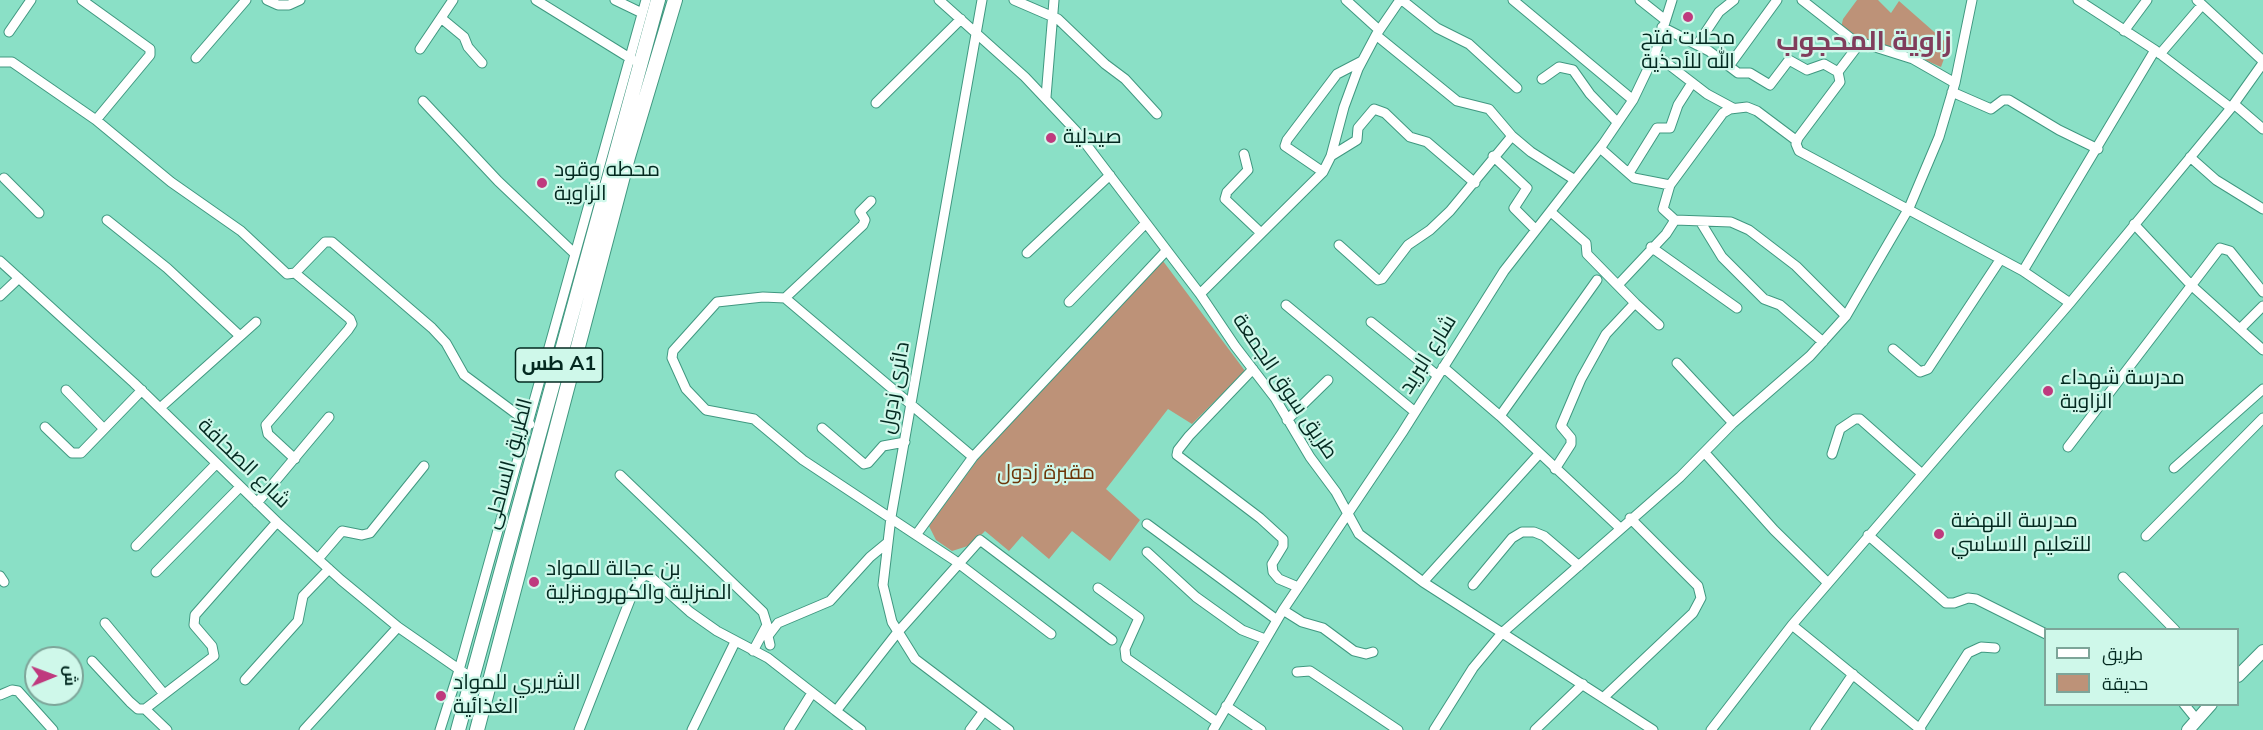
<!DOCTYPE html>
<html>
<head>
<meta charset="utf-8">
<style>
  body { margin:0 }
  #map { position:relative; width:2263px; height:730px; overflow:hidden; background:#8ae0c6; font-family:"Nunito Sans",Cairo,sans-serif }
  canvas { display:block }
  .legend { position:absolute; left:2044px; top:628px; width:195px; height:78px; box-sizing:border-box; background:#cff8ea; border:2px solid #7da599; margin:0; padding:8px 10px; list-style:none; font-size:18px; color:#032920 }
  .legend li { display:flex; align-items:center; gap:12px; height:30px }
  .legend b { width:30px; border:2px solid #7da599 }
  .north { position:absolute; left:24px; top:646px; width:60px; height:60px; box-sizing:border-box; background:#cff8ea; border:2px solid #7da599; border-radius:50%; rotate:89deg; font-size:16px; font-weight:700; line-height:24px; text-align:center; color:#032920 }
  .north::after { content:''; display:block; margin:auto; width:21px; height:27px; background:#bf3a7e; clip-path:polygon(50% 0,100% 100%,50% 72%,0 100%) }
</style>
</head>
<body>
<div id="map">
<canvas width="2263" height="730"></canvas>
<ul class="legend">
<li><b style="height:8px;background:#fff"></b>طريق</li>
<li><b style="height:16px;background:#bd9278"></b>حديقة</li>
</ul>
<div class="north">ش</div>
</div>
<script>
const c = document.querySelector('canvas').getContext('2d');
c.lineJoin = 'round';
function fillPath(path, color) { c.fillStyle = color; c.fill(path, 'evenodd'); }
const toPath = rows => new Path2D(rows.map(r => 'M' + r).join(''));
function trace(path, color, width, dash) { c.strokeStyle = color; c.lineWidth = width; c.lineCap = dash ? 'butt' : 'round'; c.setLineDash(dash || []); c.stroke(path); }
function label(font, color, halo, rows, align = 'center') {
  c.font = font + ' "Nunito Sans",Cairo,sans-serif'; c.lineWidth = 4.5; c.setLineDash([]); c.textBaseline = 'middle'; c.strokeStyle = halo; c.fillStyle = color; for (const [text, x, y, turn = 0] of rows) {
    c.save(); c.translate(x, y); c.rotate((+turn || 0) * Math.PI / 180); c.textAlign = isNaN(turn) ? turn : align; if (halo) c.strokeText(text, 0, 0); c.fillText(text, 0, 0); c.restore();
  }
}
fillPath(toPath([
  [1857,0,1878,0,1891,13,1899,1,1949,45,1941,67,1897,48,1864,43,1841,28,1843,19],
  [1163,261,1245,371,1192,424,1168,409,1106,489,1140,520,1110,561,1072,531,1049,559,1022,536,1009,551,985,531,971,545,952,551,936,540,929,526,989,444]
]), '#bd9278');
const minor = toPath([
  [82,0,150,49,150,55,96,120],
  [267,0,278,5,289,5,300,0],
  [536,0,633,60],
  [615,0,642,13],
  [939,0,1025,77,1076,131,1200,294,1235,346,1275,398,1310,457,1336,492,1359,534,1423,582,1653,730],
  [982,0,891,517,883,585,892,622,915,659,1009,730],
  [1014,0,1058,19,1105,64,1125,79,1157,114],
  [1346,0,1379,30],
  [1402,0,1437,28,1469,44,1517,88],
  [1513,0,1633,100],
  [1640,0,1664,19],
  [1802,0,1853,40,1913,59,1955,83],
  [2078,0,2155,50,2231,108],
  [2197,0,2263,61],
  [441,18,464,37,468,47,482,63],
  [1662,27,1709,51,1738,73,1750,73,1770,85,1789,60,1807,70,1824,64,1838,72],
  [2124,31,2147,0],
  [9,32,31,0],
  [1376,35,1457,101,1489,109,1512,136,1531,152,1575,180],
  [1860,43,1838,72,1840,82,1798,138,1796,144,1799,151,2023,271,2155,50],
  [1697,45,1719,12,1734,0],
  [420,49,453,0],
  [1655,54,1707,94,1733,108],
  [2160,54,2202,5],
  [196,58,246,0],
  [0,62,12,62,96,120,171,182,241,231,287,274,295,273,350,319,352,324,348,330,266,425,268,434,295,459],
  [1729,66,1777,0],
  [1542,79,1559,67,1573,70,1590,94,1617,122],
  [1952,92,1991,109,2003,100,2009,100,2059,130,2098,149],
  [1046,97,1054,0],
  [423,101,498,181,574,253],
  [876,103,961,19],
  [2234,104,2263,129],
  [1600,148,1634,178,1670,185,1663,209,1675,220,1666,234,1618,285],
  [1244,154,1248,170,1227,192,1225,199,1261,233],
  [1331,156,1357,140,1358,128,1374,109,1385,113,1410,137,1427,142,1475,183],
  [1493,156,1527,188,1514,208,1536,230],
  [2190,157,2216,180,2263,209],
  [1323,172,1285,146,1287,140,1337,74,1362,61],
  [1629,173,1657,128,1670,128,1678,105,1692,83],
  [4,178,39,213],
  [1670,185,1723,113,1730,109,1747,107,1757,111,1797,141],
  [1551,212,1586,243,1587,254,1635,303,1606,334,1581,379,1561,426,1571,438,1571,444,1555,469],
  [107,220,167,268,240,336],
  [1675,220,1731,222,1749,230,1796,266,1846,316],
  [1700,221,1722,257,1764,299,1780,305,1823,342],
  [2134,224,2191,285,2263,350],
  [1339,245,1378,280,1382,279,1408,245,1430,230,1450,211,1512,136],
  [1651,247,1737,308],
  [1027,253,1110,175],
  [0,261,134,383,277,522,341,580,398,627,473,679],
  [2023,271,2070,303],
  [295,273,325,242,332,242,432,328,446,343,464,375,530,424],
  [1200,294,1323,172,1331,156,1344,107,1358,69,1376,35,1400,0],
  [0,296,19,278],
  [785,298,863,225,865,220,860,212,871,201],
  [1069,302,1145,224],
  [1635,303,1659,325],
  [1286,305,1415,412],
  [1371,322,1438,376],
  [2241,328,2263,306],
  [1893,349,1920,372,1928,369,2000,260],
  [1677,363,1733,423],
  [1443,367,1500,416,1620,528],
  [1253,369,1189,436,1178,450,1177,455,1260,518,1283,539,1283,546,1272,564,1273,572,1279,579,1298,587],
  [66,390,103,428],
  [160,408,256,322],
  [1500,416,1597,280],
  [1287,420,1328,380],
  [45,427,72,453,81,453,142,390],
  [822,428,864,464,868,463,883,446,905,442],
  [2068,447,2220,248,2230,251,2263,292],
  [1705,453,1774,530,1828,583],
  [1832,454,1840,429,1855,419,1860,419,1921,473],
  [973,457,785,298,763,297,717,302,673,351,672,358,686,389,706,410,754,419,803,460,916,535,973,457,1166,251],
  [2174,468,2263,389],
  [620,475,763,612,767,625,753,651],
  [257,503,329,417],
  [1147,524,1277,620],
  [916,535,954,560,1051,634],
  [1868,535,1946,603,1954,603,1968,598,1976,599,2046,634],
  [2146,536,2263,418],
  [136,546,216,464],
  [1147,552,1196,597,1242,630,1265,639],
  [318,559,342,531,362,535,370,533,424,466],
  [156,572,240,487],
  [0,576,4,582],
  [2123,577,2175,630],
  [1423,582,1539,454],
  [1473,585,1512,538,1522,532,1534,532,1544,536,1579,566],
  [1098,588,1139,618,1125,649,1126,658,1217,722],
  [1283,610,1302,622,1323,628,1354,651,1366,654,1373,652],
  [105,623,164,694],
  [1792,625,1921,730],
  [770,645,768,636,778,623,830,601,870,557,887,543],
  [92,661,130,702,138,709,145,709,214,656,212,646,194,625,195,615,277,522],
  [1297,672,1310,671,1398,730],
  [245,680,298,621,303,596,329,569],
  [0,695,12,690,18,691,53,730],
  [1603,698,1693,613,1701,598,1698,586,1630,518],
  [2184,704,2197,720],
  [1226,706,1261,730],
  [145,709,167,730],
  [836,711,861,730],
  [1919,729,1968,653,1981,647,1995,648],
  [304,730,398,627],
  [440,730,459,670,646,0],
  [579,730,637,582,645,575,651,577,690,612,717,631,768,658,836,711,897,633,980,540,1112,640],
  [692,730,735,642],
  [789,730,812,693],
  [970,730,984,711],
  [1213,730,1283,610,1402,433,1504,271,1603,144,1633,100,1655,54,1672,0],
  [1434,730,1473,668,1502,633,1680,477,1733,423,1810,356,1846,316,1909,208,1939,137,1955,83,1972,0],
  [1535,730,1583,684],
  [1711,730,1792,625,2070,303,2231,108,2263,63],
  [1815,730,1853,674]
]);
const major = toPath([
  [2238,676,2263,651],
  [2188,730,2211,704]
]);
const highway = toPath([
  [458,730,658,0],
  [477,730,628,157,675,0]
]);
trace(minor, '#409880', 11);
trace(major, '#409880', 14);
trace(highway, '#409880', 16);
trace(minor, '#fff', 9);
trace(major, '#fff', 12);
trace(highway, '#fff', 14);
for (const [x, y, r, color] of [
  [1688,17,6,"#bf3a7e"],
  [1051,138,6,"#bf3a7e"],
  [542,183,6,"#bf3a7e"],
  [2048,391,6,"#bf3a7e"],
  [1939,534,6,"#bf3a7e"],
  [534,582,6,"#bf3a7e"],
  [441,696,6,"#bf3a7e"]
]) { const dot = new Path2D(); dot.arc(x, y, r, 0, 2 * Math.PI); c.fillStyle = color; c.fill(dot); trace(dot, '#cff8ea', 2); }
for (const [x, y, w] of [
  [559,365,87]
]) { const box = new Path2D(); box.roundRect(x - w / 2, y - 17, w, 34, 4.5); c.fillStyle = '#cff8ea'; c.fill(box); trace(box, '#032920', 1.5); }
label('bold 20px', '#032920', null, [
  ["طس A1",559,365]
]);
label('21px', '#032920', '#cff8ea', [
  ["محلات فتح",1688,39,"center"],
  ["الله للأحذية",1688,63,"center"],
  ["صيدلية",1063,138],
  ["محطه وقود",554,171],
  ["الزاوية",554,195],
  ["مدرسة شهداء",2060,379],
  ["الزاوية",2060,403],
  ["مدرسة النهضة",1951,522],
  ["للتعليم الاساسي",1951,546],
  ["بن عجالة للمواد",546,570],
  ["المنزلية والكهرومنزلية",546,594],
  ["الشريري للمواد",453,684],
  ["الغذائية",453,708]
], 'left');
label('21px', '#032920', '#cff8ea', [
  ["شارع البريد",1429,355,-58],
  ["طريق سوق الجمعة",1284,387,56],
  ["دائرى زدول",896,388,-80],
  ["شارع الصحافة",243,464,44],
  ["الطريق الساحلى",510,464,-75]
]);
label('21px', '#6d3609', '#cff8ea', [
  ["مقبرة زدول",1046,474]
]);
label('bold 27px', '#803d5c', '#cff8ea', [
  ["زاوية المحجوب",1864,43]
]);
</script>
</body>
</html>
